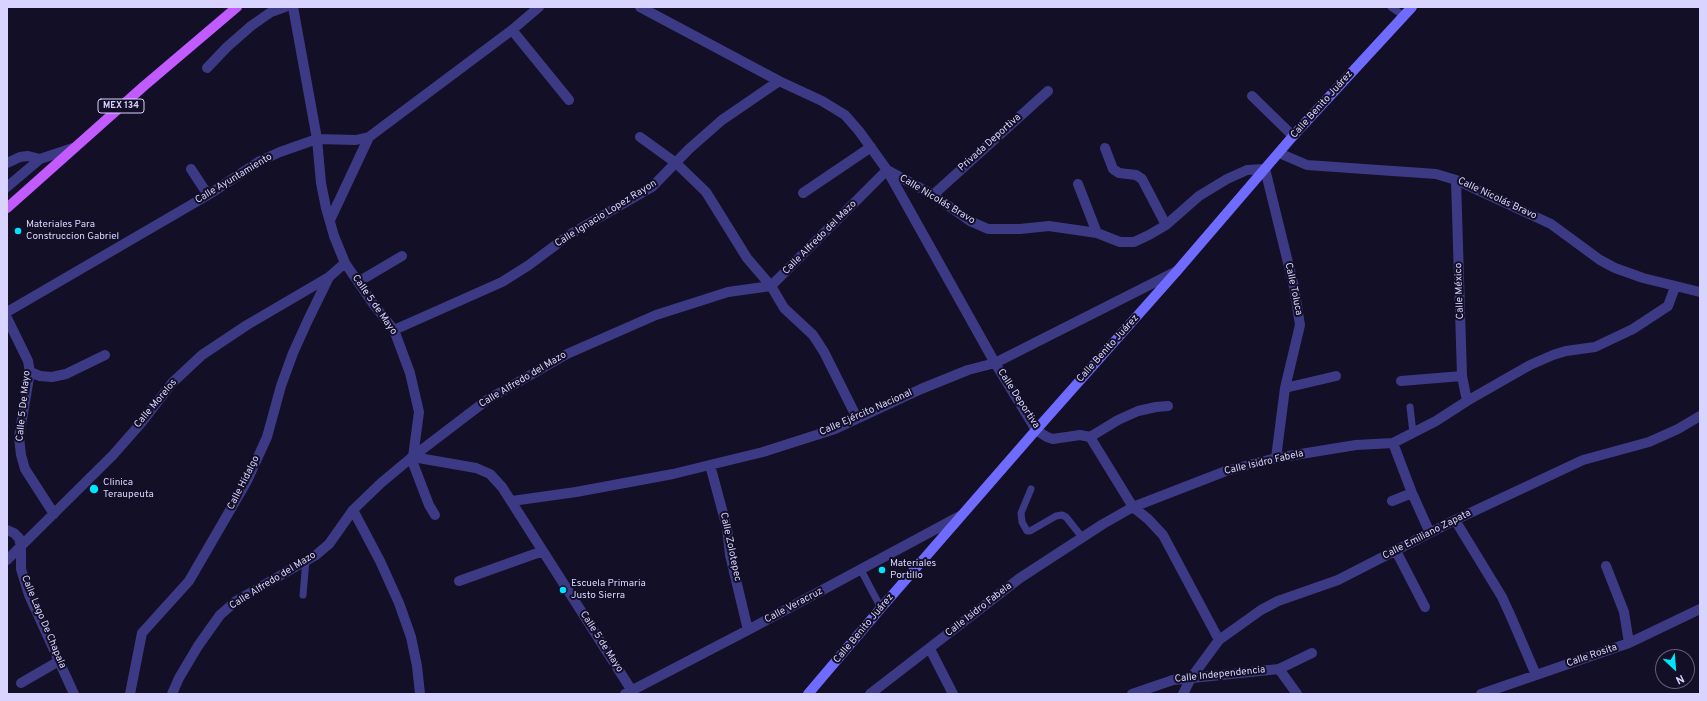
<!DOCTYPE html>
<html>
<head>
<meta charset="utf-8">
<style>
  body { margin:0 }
  #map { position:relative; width:1707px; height:701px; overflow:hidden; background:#130f26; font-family:Overpass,sans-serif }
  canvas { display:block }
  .frame { position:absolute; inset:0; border:8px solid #d9d4ff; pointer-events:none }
  .north { position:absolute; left:1655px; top:649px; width:40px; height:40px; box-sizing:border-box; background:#130f26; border:1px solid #625e7d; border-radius:50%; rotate:154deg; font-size:11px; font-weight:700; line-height:16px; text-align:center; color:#d9d4ff }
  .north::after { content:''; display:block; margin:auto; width:14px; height:18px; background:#00e5ff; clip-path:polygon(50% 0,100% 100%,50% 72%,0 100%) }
</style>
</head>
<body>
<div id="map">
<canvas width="1707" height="701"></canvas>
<div class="frame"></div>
<div class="north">N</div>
</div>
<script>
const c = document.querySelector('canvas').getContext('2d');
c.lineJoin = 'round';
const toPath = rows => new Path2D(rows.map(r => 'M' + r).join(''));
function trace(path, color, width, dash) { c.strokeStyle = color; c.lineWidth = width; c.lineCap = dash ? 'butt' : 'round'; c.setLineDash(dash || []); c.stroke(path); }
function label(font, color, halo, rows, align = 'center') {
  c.font = font + ' Overpass,sans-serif'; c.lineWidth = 4; c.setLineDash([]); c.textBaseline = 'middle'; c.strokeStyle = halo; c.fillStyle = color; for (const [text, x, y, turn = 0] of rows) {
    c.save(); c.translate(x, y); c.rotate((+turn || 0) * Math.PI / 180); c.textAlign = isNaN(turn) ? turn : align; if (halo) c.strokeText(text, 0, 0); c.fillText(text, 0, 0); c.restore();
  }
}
trace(toPath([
  [1391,7,1404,16],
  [1410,407,1413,433],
  [1031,489,1021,513,1022,522,1027,531,1030,531,1056,516,1062,515,1066,517,1082,537],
  [861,570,881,608],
  [303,595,306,560]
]), '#3d3a85', 7);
trace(toPath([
  [293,7,317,139,321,183,326,208,334,236,345,263,374,305,394,330,410,373,419,412,413,457,476,468,490,474,502,487,634,694],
  [640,7,779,81,822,101,845,115,859,131,887,170,995,363,1036,430,1047,437,1053,439,1080,435,1090,437,1133,507,1148,519,1163,535,1219,640],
  [512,30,569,100],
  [207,68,227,47,251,26,271,12,285,7],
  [1252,96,1293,136],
  [640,137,676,163,706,192,747,258,771,286,784,308,813,335,824,352,857,418],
  [1105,148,1113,169,1119,173,1136,175,1142,179,1166,225],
  [1279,153,1307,165,1436,174,1456,180,1551,224,1600,260,1615,268,1643,278,1700,292],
  [7,163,20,157,28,156,40,159],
  [191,169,208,195],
  [887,170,933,195,970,221,988,229,1020,229,1049,226,1097,233,1120,242,1134,242,1149,235,1166,225,1199,196,1227,179,1247,170,1265,169,1294,287,1300,325,1285,388,1276,458],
  [1456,180,1462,376,1467,401],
  [1078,184,1097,233],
  [7,187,40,159,73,148],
  [803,193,871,147],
  [933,195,1048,91],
  [330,220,369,137],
  [358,282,402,256],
  [7,312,208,195,260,161,280,152,317,139,356,140,369,137,512,30,539,7],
  [7,318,28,361,30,372,19,437,21,455,25,469,54,514],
  [394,330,502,282,529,265,569,235,652,187,689,149,722,120,779,81],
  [30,372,40,376,52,377,66,374,105,355],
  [1401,381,1462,376],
  [1285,388,1336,376],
  [1090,437,1118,420,1138,411,1156,407,1168,406],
  [1393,443,1412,493,1430,533],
  [411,458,429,505,435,515],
  [710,465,727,528,730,555,748,630],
  [512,501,576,492,673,474,763,452,835,429,921,389,968,370,995,363,1177,271],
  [1392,501,1412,493],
  [353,510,380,561,399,603,411,637,417,666,420,694],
  [1455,520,1502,597,1512,619,1536,675],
  [7,530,14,533,19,538,21,547,21,569,29,595,74,694],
  [1396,551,1425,607],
  [7,560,113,455,142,422,172,383,202,355,247,325,329,277],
  [1606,566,1624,612,1629,643],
  [459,581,543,551],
  [930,649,953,694],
  [1279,669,1297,694],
  [21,683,59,661],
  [130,694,142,633,189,581,247,481,267,437,281,386,293,353,308,320,329,277,345,263],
  [172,694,179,678,198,646,220,615,236,601,316,555,329,544,353,510,381,483,411,458,487,400,567,354,656,315,728,292,771,286,887,170],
  [625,694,748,630,960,516],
  [870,694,1020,578,1103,524,1133,507,1226,471,1276,458,1356,445,1393,443,1436,421,1467,401,1530,365,1553,355,1566,351,1595,347,1633,329,1668,306,1675,287],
  [1132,694,1173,680,1279,669,1312,653],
  [1183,694,1191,678,1219,640,1261,610,1278,601,1338,580,1455,520,1583,460,1649,442,1678,429,1700,416],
  [1481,694,1629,643,1700,609]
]), '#3d3a85', 10);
trace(toPath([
  [808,694,881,608,1036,430,1177,271,1293,136,1412,7]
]), '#6f6bff', 10);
trace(toPath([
  [7,208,144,86,237,7]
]), '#c25bff', 10);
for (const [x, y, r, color] of [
  [18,231,4,"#00e5ff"],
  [94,489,5,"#00e5ff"],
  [882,570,4,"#00e5ff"],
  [563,590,4,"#00e5ff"]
]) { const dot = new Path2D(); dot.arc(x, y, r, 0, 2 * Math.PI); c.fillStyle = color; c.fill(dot); trace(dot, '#130f26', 1.5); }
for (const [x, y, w] of [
  [121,106,46]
]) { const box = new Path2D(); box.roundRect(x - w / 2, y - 7, w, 14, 3); c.fillStyle = '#130f26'; c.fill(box); trace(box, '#d9d4ff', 1); }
label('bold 9px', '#d9d4ff', null, [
  ["MEX 134",121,106]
]);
label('10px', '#d9d4ff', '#130f26', [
  ["Calle Benito Juárez",1322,105,-48],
  ["Privada Deportiva",990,143,-42],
  ["Calle Ayuntamiento",234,179,-31],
  ["Calle Nicolás Bravo",1497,199,25],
  ["Calle Nicolás Bravo",937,200,31],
  ["Calle Ignacio Lopez Rayon",606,214,-32],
  ["Calle Alfredo del Mazo",820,238,-45],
  ["Calle Toluca",1293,289,78],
  ["Calle México",1460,291,-92],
  ["Calle 5 de Mayo",374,305,55],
  ["Calle Benito Juárez",1108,349,-48],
  ["Calle Alfredo del Mazo",523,380,-31],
  ["Calle Deportiva",1018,399,57],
  ["Calle Morelos",156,404,-50],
  ["Calle 5 De Mayo",24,406,-84],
  ["Calle Ejército Nacional",866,413,-24],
  ["Calle Isidro Fabela",1264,463,-13],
  ["Calle Hidalgo",244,483,-63],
  ["Calle Emiliano Zapata",1427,535,-27],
  ["Calle Zolotepec",730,547,78],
  ["Calle Alfredo del Mazo",273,581,-32],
  ["Calle Veracruz",794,606,-28],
  ["Calle Isidro Fabela",979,610,-38],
  ["Calle Lago De Chapala",43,622,67],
  ["Calle Benito Juárez",864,629,-50],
  ["Calle 5 de Mayo",601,642,57],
  ["Calle Rosita",1592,656,-19],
  ["Calle Independencia",1220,675,-6]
]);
label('10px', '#d9d4ff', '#130f26', [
  ["Materiales Para",26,225],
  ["Construccion Gabriel",26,237],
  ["Clinica",103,483],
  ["Teraupeuta",103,495],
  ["Materiales",890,564],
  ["Portillo",890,576],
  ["Escuela Primaria",571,584],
  ["Justo Sierra",571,596]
], 'left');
</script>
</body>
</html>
